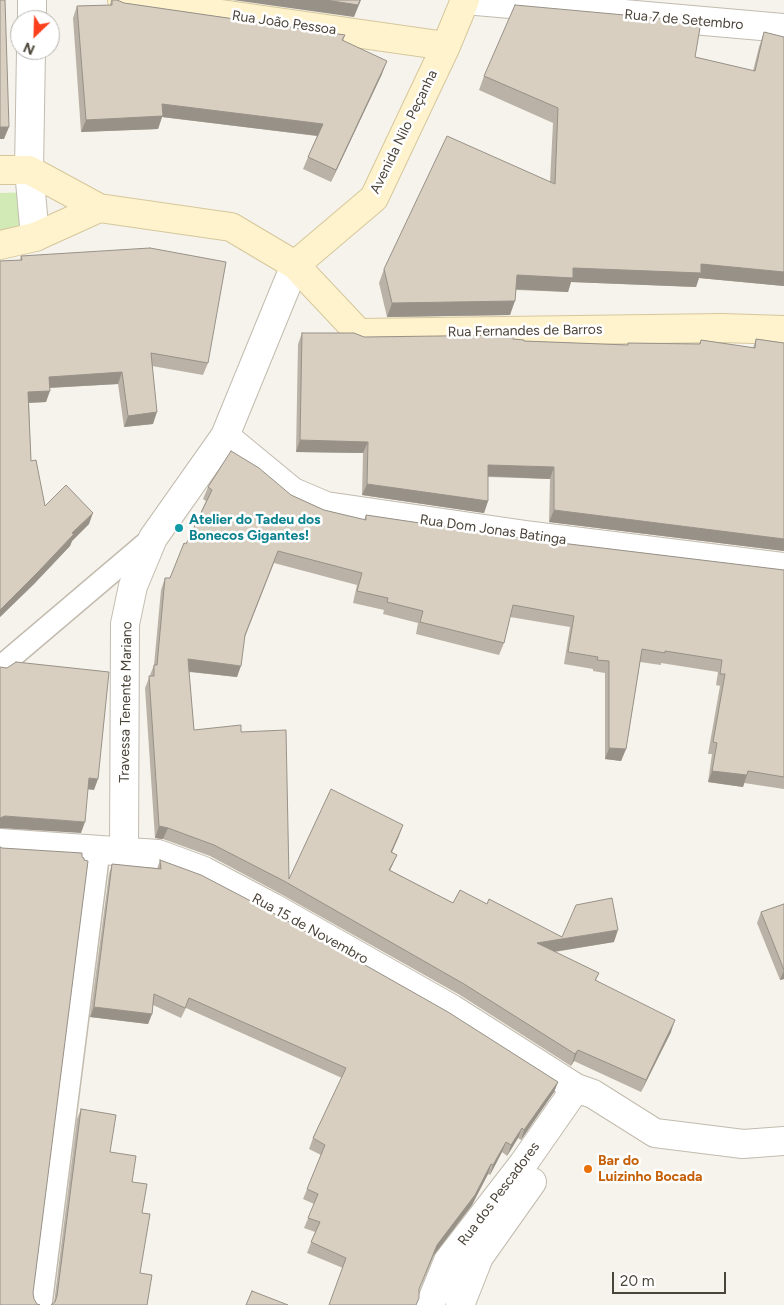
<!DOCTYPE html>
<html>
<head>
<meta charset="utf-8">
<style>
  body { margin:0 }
  #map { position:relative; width:784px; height:1305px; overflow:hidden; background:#f6f3ec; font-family:Figtree,sans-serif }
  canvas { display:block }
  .north { position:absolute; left:10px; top:10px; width:50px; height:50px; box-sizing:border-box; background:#fff; border:1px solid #b7b4b0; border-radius:50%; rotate:204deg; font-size:14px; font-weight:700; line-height:20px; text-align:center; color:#4b4439 }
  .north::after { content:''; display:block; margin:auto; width:18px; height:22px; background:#fc3f1d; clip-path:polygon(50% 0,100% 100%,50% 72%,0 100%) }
  .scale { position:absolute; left:612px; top:1272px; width:114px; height:22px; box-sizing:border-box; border:2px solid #4b4439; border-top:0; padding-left:6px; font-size:15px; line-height:18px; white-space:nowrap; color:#4b4439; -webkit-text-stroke:4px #fff; paint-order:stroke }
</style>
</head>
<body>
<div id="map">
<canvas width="784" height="1305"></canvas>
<div class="north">N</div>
<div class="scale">20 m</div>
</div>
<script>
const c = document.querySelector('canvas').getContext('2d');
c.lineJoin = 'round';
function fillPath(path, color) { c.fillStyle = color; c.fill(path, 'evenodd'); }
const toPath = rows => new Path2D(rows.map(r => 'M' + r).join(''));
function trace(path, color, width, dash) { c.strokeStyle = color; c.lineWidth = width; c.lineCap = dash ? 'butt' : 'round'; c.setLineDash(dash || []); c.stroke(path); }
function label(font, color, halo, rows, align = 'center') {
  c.font = font + ' Figtree,sans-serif'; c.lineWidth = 5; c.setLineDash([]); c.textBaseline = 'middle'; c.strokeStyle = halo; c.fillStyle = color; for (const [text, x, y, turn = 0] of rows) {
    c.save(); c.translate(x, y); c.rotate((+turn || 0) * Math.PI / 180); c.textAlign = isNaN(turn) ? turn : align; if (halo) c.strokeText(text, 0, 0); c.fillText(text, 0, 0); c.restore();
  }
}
fillPath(toPath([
  [31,192,26,227,0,232,0,193]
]), '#d2eab5');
const service = toPath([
  [0,667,152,538],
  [41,1305,99,851]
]);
const minor = toPath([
  [465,0,784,28],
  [32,20,32,0],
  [31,50,29,170,35,237],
  [225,436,293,492,326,506,526,535,784,567],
  [0,843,158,854,204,871,272,907,452,1009,576,1088,593,1094,655,1133,743,1144,784,1141],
  [124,851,125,624,133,586,153,538,225,436,295,265],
  [430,1305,448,1261,523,1164,576,1088],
  [460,1305,479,1257,532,1182]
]);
const secondary = toPath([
  [122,0,446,46],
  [0,170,29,170,99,208,231,227,295,265,359,333,722,328,784,330],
  [0,245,35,237,99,208],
  [295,265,374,198,446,46,465,0]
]);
trace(service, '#c2bbae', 24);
trace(minor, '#c2bbae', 30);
trace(secondary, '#d6c79b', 30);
trace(service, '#fff', 21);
trace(minor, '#fff', 28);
trace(secondary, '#fff3cd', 28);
fillPath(toPath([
  [111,0,117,0,124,3,345,35,343,41,382,74,331,182,303,169,308,157,317,136,162,117,158,129,81,132,73,18,77,6,110,5],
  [764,32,784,37,784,286,699,278,696,287,571,282,568,292,516,290,510,315,387,317,379,283,384,269,550,182,553,123,479,90,484,76,695,57,753,71,759,47],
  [21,256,208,363,203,375,152,366,153,424,124,427,118,384,50,388,46,402,29,403,31,461,45,506,89,524,72,541,70,546,34,584,0,617,0,261,20,260],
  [302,333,364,337,513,339,524,341,628,345,628,343,699,344,701,340,753,348,756,339,784,343,784,551,549,522,550,479,488,477,488,501,484,513,362,495,363,453,296,452,298,344],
  [208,487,291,495,324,510,364,520,366,515,528,539,784,570,784,789,744,783,743,787,708,782,712,754,708,754,720,686,716,685,718,672,661,663,661,665,640,662,626,749,621,761,605,759,605,673,593,671,593,669,564,664,570,627,510,617,504,643,499,655,416,634,418,623,383,614,384,610,353,603,357,585,274,563,245,637,237,677,189,672,194,730,241,732,289,879,399,836,392,852,397,855,390,870,453,903,487,904,562,937,614,942,555,952,599,973,596,980,671,1032,641,1092,574,1061,571,1066,460,995,279,893,210,856,163,839,155,838,145,688,154,665,161,590,165,578,170,578,186,544,206,501,203,499],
  [160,860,558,1082,554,1092,521,1140,518,1138,507,1156,502,1152,490,1175,488,1174,472,1205,434,1255,343,1268,307,1253,315,1232,304,1228,314,1204,303,1199,321,1155,309,1149,313,1138,342,1078,186,1008,181,1018,153,1005,152,1014,148,1024,90,1017,109,874,112,864,157,869],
  [784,904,784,979,780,980,757,923,761,912],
  [81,1109,110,1152,132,1182,142,1213,140,1273,54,1303,77,1119]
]), '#bab2a6');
fillPath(toPath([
  [233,0,361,0,354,17],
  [387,61,382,74,331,182,336,170],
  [162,104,323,124,319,136,162,117,158,129,81,132,86,120],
  [0,127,9,127,4,139,0,139],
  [701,264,784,272,784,286,699,278,696,287,571,282,568,292,512,289,517,275,573,268],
  [515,301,510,315,387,317,392,303],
  [122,372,118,384,45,388,49,377],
  [50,391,46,402,24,403,28,392],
  [157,412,153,424,124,427,128,416],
  [300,440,368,442,363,453,296,452],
  [488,465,554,467,550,479,484,476],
  [367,484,488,501,484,513,362,495],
  [554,510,784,539,784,551,549,522],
  [93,513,89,524,72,541,70,546,34,584,0,617,0,610,72,533],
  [188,659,241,666,237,677,184,671],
  [609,748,626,749,621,761,605,759],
  [712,771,747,775,743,787,708,782],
  [89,778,98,779,94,790,85,789],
  [5,816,85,822,81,833,0,828,0,818],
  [403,825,399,836,387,863,391,852],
  [159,826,168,828,163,839,155,838],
  [397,855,392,866,384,882,389,870],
  [618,930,614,942,533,955,537,943],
  [784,970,784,979,780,980],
  [94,1007,152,1014,148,1024,90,1017],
  [675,1020,671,1032,641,1092,646,1080],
  [578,1050,574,1061,571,1066,575,1054],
  [558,1082,554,1092,521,1140,524,1130],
  [522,1128,518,1138,507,1156,511,1145],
  [506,1142,502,1152,490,1175,493,1165],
  [491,1164,488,1174,472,1205,434,1255,416,1299,437,1245]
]), '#979187');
const building = toPath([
  [0,0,5,0,9,127,0,127,0,0],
  [112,0,117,0,124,3,345,35,342,40,387,61,336,170,308,157,323,124,162,104,163,116,86,120,77,6,112,5,112,0],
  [326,0,360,0,358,5,326,0],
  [515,5,701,22,695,57,755,71,764,32,784,37,784,272,701,264,701,273,573,268,573,278,517,275,515,301,392,303,384,269,447,136,555,184,558,108,484,76,515,5],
  [150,248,226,262,208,363,151,353,157,412,128,416,122,372,49,377,50,391,28,392,31,461,36,460,45,506,66,485,93,513,72,533,74,534,38,572,0,610,0,261,22,260,21,256,150,248],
  [302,333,354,333,364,337,513,335,513,339,524,340,524,341,628,345,628,343,700,344,701,340,755,348,756,339,784,343,784,539,554,510,554,467,488,465,488,501,367,484,368,442,300,440,302,333],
  [231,451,259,468,291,495,324,510,366,520,366,515,528,539,784,570,784,777,748,771,747,775,712,771,717,743,713,742,725,674,720,674,722,660,665,651,665,653,642,649,626,749,609,748,609,661,597,660,598,657,568,652,574,616,513,605,504,643,420,622,423,611,387,602,388,598,357,591,362,573,278,551,245,635,241,666,188,659,194,730,241,725,241,732,286,730,289,879,331,789,403,825,391,852,397,855,389,870,453,903,460,890,487,904,489,899,562,937,576,905,612,898,618,930,537,943,599,973,595,980,675,1020,646,1080,578,1050,575,1054,464,984,284,881,214,845,168,828,159,826,149,676,154,676,154,665,157,665,165,578,170,578,184,543,186,544,212,490,208,487,231,451],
  [16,662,109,672,98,779,89,778,85,822,5,816,0,818,0,667,7,668,16,662],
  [0,847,2,848,82,853,82,857,84,858,84,860,88,861,33,1293,34,1299,37,1304,40,1305,0,1305,0,847],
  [160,860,201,875,268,910,448,1012,558,1082,524,1130,522,1128,511,1145,506,1142,493,1165,491,1164,475,1195,437,1245,419,1289,419,1298,416,1305,329,1305,346,1258,311,1242,320,1222,308,1218,318,1194,307,1189,325,1145,313,1138,346,1068,189,998,185,1008,154,994,152,1014,94,1007,112,864,161,869,160,860],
  [784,904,784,970,761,912,784,904],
  [81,1109,116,1115,110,1152,136,1156,132,1182,147,1184,142,1213,150,1214,140,1273,152,1275,147,1305,51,1305,55,1302,57,1296,81,1109],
  [252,1291,288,1305,246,1305,252,1291]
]);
fillPath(building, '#d8cfc1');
trace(building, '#979187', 1);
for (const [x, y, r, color] of [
  [179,528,5,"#0f9aa8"],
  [588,1169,5,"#e8710a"]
]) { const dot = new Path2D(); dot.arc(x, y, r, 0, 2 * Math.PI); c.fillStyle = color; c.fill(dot); trace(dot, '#fff', 2); }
label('14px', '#4b4439', '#fff', [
  ["Rua 7 de Setembro",684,20,5],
  ["Rua João Pessoa",284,23,8],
  ["Avenida Nilo Peçanha",404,132,-64],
  ["Rua Fernandes de Barros",525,331,-1],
  ["Rua Dom Jonas Batinga",493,530,8],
  ["Travessa Tenente Mariano",126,702,-89],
  ["Rua 15 de Novembro",310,929,29],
  ["Rua dos Pescadores",499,1194,-53]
]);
label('bold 14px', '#0d838f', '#fff', [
  ["Atelier do Tadeu dos",189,520],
  ["Bonecos Gigantes!",189,536]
], 'left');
label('bold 14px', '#c56008', '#fff', [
  ["Bar do",598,1161],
  ["Luizinho Bocada",598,1177]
], 'left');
</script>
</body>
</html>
